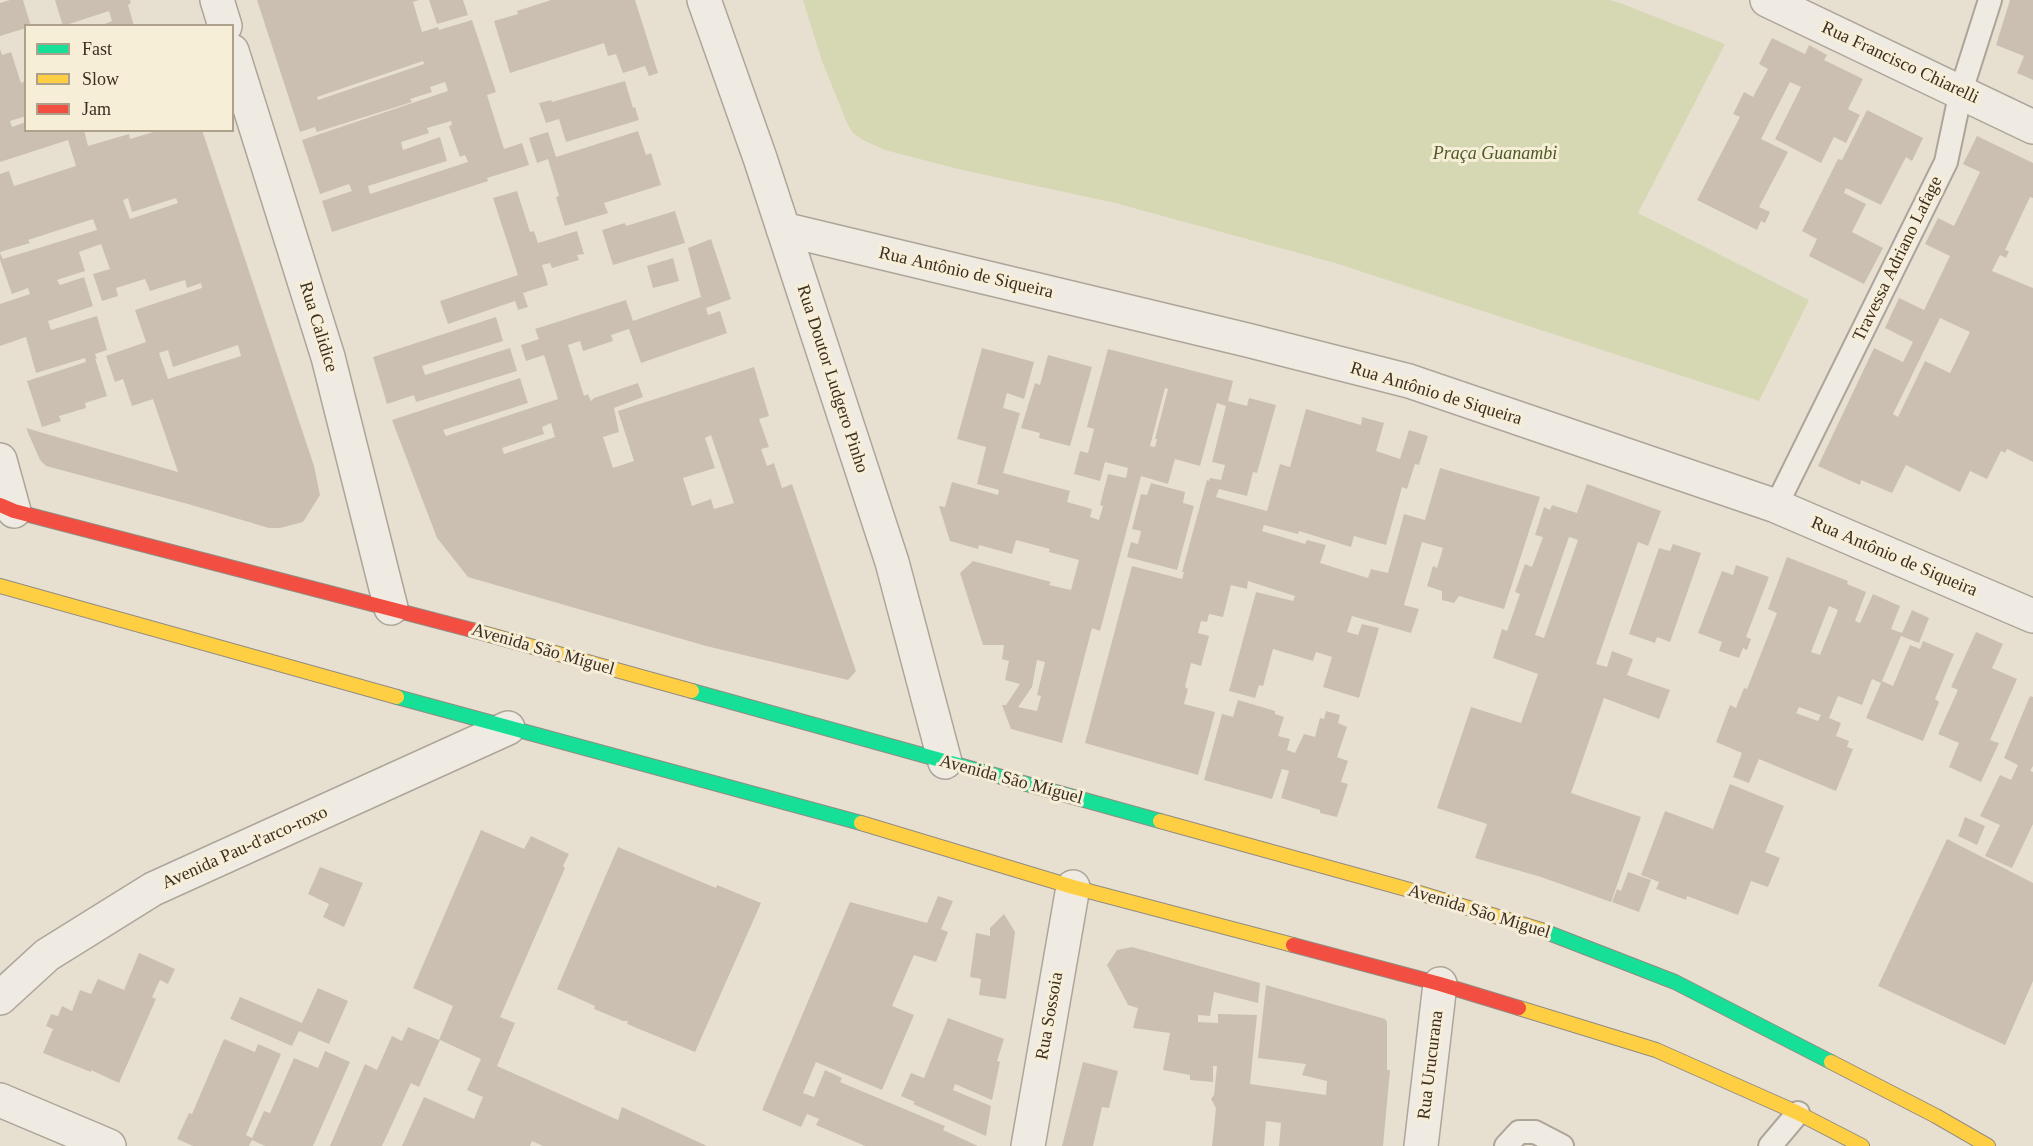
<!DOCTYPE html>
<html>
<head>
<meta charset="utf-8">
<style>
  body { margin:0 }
  #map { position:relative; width:2033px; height:1146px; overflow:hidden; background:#e7e0d1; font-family:Georgia,serif }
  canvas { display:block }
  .legend { position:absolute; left:24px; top:24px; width:210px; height:108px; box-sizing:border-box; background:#f7eed8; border:2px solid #ada18e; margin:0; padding:8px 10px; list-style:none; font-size:18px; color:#3d2e20 }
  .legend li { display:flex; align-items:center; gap:12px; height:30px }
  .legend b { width:30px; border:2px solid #ada18e }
</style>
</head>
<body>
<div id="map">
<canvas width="2033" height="1146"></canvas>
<ul class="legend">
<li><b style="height:8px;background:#16e098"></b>Fast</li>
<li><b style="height:8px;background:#ffcf43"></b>Slow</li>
<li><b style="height:8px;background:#f24e42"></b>Jam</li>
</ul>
</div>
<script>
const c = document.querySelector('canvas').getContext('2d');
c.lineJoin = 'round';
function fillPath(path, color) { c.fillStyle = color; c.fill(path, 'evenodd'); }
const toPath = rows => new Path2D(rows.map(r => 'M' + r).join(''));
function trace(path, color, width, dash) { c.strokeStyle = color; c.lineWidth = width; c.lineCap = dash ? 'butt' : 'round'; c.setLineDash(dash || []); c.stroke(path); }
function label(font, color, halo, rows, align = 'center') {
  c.font = font + ' Georgia,serif'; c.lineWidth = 6; c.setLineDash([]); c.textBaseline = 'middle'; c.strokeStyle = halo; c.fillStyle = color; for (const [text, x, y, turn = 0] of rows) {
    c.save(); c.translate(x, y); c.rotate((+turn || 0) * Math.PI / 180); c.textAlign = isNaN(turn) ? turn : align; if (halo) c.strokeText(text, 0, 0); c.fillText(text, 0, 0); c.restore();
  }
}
fillPath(toPath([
  [803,0,1609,0,1620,3,1725,44,1638,213,1809,300,1759,401,1335,263,1115,203,958,169,885,150,863,140,853,133,847,123,822,61]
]), '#d6d7b3');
fillPath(toPath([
  [10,0,23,0,31,26,26,26,26,28,0,36,0,3],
  [55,0,130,0,131,3,128,5,134,26,100,26,112,21,109,11,63,26],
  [257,0,419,0,413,2,422,32,438,27,439,30,472,20,496,92,487,95,504,149,522,143,529,165,487,178,488,181,332,232,322,201,352,191,349,184,320,194,302,140,448,91,445,82,430,87,432,92,410,99,412,102,317,132,315,127,300,132],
  [423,61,424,64,318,100,317,97],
  [451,121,452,125,449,126,460,157,465,155,468,162,370,194,368,186,447,161,440,137,403,150,401,142,429,133,427,128],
  [429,0,463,0,468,15,437,24],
  [551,0,635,0,658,73,649,76,645,66,623,73,616,54,608,56,604,43,510,73,494,21,518,14,517,11],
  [2010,0,2033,0,2033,80,2017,73,2024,56,1996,45],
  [1772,38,1805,54,1809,45,1827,55,1824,60,1863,79,1848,109,1860,115,1846,143,1834,137,1821,163,1775,139,1801,87,1790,82,1761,139,1788,152,1759,207,1770,212,1765,223,1761,221,1757,230,1697,200,1740,117,1733,114,1744,92,1753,97,1768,69,1759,64],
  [0,49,2,55,11,52,21,83,26,81,26,116,10,121,12,127,26,122,26,130,84,130,88,146,129,134,130,139,160,130,202,130,314,466,320,495,303,522,280,528,269,528,188,504,46,466,40,460,26,428,178,472,153,399,132,406,123,379,115,382,106,356,146,342,135,310,202,288,201,283,187,288,185,280,150,291,145,279,116,288,118,296,102,301,93,274,110,269,101,244,79,252,85,271,57,280,60,285,84,277,93,306,48,321,51,330,97,316,107,350,95,354,97,359,95,358,107,396,85,403,86,408,59,416,61,421,42,427,27,381,86,362,85,358,36,373,26,337,0,346,0,304,30,294,28,288,12,294,0,260,0,253,3,259,97,230,93,219,28,240,30,243,0,252,0,174,9,171,14,186,76,166,68,140,0,162],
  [128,198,132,212,176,198,178,203,130,219,123,200],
  [238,345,241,356,168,379,159,353,168,350,173,367],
  [625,81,633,108,635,107,639,120,566,142,559,119,546,123,539,103,551,100,552,102],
  [1867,110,1923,138,1912,161,1906,157,1881,205,1846,188,1844,193,1866,204,1852,232,1883,248,1864,284,1809,256,1817,239,1802,231,1838,159,1842,160],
  [638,131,646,155,651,153,661,185,604,203,608,213,565,226,556,197,559,196,548,159,537,163,529,138,548,132,556,157],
  [1977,136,2033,163,2033,198,2030,197,2005,250,2009,251,2006,258,2000,255,1992,271,2033,288,2033,462,2007,449,2005,453,2001,451,1987,479,1970,471,1960,492,1906,465,1892,493,1861,480,1860,485,1818,466,1874,348,1903,362,1913,342,1885,328,1899,298,1924,310,1950,256,1925,244,1938,218,1954,226,1980,172,1963,164],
  [1940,318,1970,332,1950,373,1925,361,1898,417,1893,414],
  [517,191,530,232,534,231,538,243,577,231,584,254,577,255,579,260,552,268,550,263,542,265,548,285,523,293,528,307,518,310,515,301,448,324,440,301,518,275,493,198],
  [675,211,685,243,613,265,602,230,625,223,626,226],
  [711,239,731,299,706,308,708,315,720,311,727,333,641,363,629,329,611,335,613,341,583,351,580,341,568,345,584,396,588,394,591,401,594,398,638,383,643,397,614,408,619,432,603,437,613,468,634,461,618,411,754,367,769,416,759,419,769,447,761,449,767,466,774,463,782,488,792,484,856,671,848,680,706,646,468,577,437,538,392,420,520,378,528,403,443,430,446,436,558,399,544,355,526,361,521,345,539,339,535,329,626,300,633,321,701,297,688,248],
  [551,423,555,437,504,454,502,448,544,434,542,427],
  [711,435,734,503,714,509,711,499,692,506,683,478,715,468,705,438],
  [673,258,679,281,653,288,647,266],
  [496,317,503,341,422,366,425,375,510,348,517,371,416,402,414,395,387,404,373,357],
  [982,348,1034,362,1024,399,1007,393,1003,408,1020,413,1003,473,1070,491,1067,502,1092,509,1090,517,1099,520,1103,506,1100,505,1108,474,1126,478,1128,468,1105,462,1100,481,1074,474,1080,451,1088,453,1094,429,1087,427,1108,349,1233,381,1228,401,1247,406,1249,398,1276,405,1257,473,1253,472,1247,496,1219,489,1216,497,1267,511,1280,464,1290,467,1306,409,1361,425,1362,417,1384,423,1376,451,1400,459,1409,430,1428,436,1419,465,1415,464,1407,489,1402,487,1386,545,1354,536,1351,547,1299,531,1298,534,1264,525,1262,531,1305,544,1307,540,1326,545,1320,563,1368,578,1371,569,1388,573,1404,514,1425,520,1440,468,1540,497,1504,609,1459,596,1454,603,1442,600,1442,591,1427,586,1433,566,1437,568,1443,548,1422,542,1404,605,1419,609,1411,633,1352,616,1347,632,1358,635,1362,624,1379,628,1359,698,1323,687,1332,657,1316,652,1313,661,1273,649,1263,686,1259,685,1255,698,1229,691,1256,592,1293,601,1295,596,1248,581,1247,589,1231,585,1223,617,1209,614,1207,622,1201,621,1198,633,1209,636,1201,666,1191,663,1185,687,1188,689,1184,704,1215,712,1198,775,1085,743,1132,566,1182,579,1184,572,1182,572,1207,480,1209,481,1210,478,1221,480,1225,465,1212,462,1226,406,1217,403,1200,466,1175,459,1168,484,1141,476,1100,631,1092,628,1062,743,1011,729,1002,705,1006,705,1020,684,1005,680,1009,661,1002,659,1004,645,983,645,960,573,973,561,1051,582,1049,585,1071,590,1079,560,1049,552,1050,549,1016,540,1012,554,979,545,978,549,950,541,939,506,945,507,952,482,998,495,999,490,977,484,986,447,957,439],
  [1165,388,1168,389,1155,439,1157,439,1155,447,1150,446],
  [1037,660,1045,662,1037,695,1041,696,1037,711,1018,707,1032,687],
  [1048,355,1092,367,1070,446,1039,438,1040,433,1021,428,1035,383,1040,385],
  [1151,483,1185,492,1183,503,1194,506,1177,570,1127,557,1131,542,1138,544,1141,531,1132,529,1141,494,1147,495],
  [1587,484,1661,511,1648,546,1638,542,1596,664,1607,667,1612,651,1633,659,1627,675,1670,690,1659,719,1604,698,1571,793,1641,817,1611,902,1541,877,1475,858,1487,824,1437,808,1471,707,1521,723,1538,674,1493,658,1502,629,1507,631,1520,594,1515,592,1525,564,1532,567,1543,537,1535,535,1544,507,1550,510,1552,505,1577,513],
  [1569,537,1578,540,1544,638,1535,635],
  [1673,544,1701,553,1670,642,1657,637,1655,643,1629,634,1659,548,1670,551],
  [1787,557,1848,581,1847,584,1866,592,1855,621,1860,623,1873,594,1900,606,1891,629,1902,633,1912,610,1929,618,1919,643,1901,636,1882,681,1893,686,1910,645,1920,649,1923,641,1954,654,1935,699,1939,702,1923,741,1866,718,1881,683,1872,679,1862,705,1838,696,1829,718,1841,723,1836,736,1849,741,1847,747,1853,749,1836,791,1759,759,1749,783,1733,777,1742,753,1716,742,1730,705,1736,708,1744,688,1747,689,1777,613,1768,609],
  [1829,606,1838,610,1820,655,1811,652],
  [1799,707,1821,715,1818,721,1796,713],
  [1736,565,1769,577,1746,637,1751,639,1747,650,1743,648,1739,658,1719,651,1722,642,1698,633,1722,571,1733,575],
  [1976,632,2003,644,1992,668,2017,679,1990,740,1999,743,1981,782,1949,767,1959,743,1938,734,1958,690,1951,687],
  [2030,696,2033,697,2033,766,2030,771,2033,772,2033,824,2012,868,1985,856,2000,825,1980,816,2000,775,2011,780,2018,765,2004,758],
  [1238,700,1275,711,1275,714,1284,717,1278,736,1290,739,1287,750,1295,753,1304,734,1315,737,1320,718,1324,719,1326,711,1340,715,1338,723,1347,727,1337,757,1348,761,1341,782,1348,784,1337,817,1320,813,1320,810,1281,798,1289,771,1282,769,1272,799,1204,780,1222,714,1233,717],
  [1730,784,1784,806,1765,852,1780,858,1768,887,1751,881,1738,915,1687,896,1686,900,1656,889,1659,882,1641,875,1665,811,1713,829],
  [1965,817,1985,826,1977,845,1958,836],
  [481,830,524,849,531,836,569,854,563,866,565,868,500,1017,515,1023,497,1066,618,1120,622,1107,707,1146,543,1146,532,1141,530,1146,402,1146,424,1097,474,1119,483,1097,467,1090,481,1059,440,1040,419,1087,411,1083,382,1146,330,1146,365,1064,377,1070,392,1036,402,1041,408,1027,439,1040,453,1006,413,988],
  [1947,839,2033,883,2033,981,2005,1045,1878,986],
  [618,847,716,888,717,885,761,903,695,1052,627,1024,628,1021,623,1021,594,1009,595,1006,557,989],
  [320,867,363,883,344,927,323,917,329,904,308,894],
  [1628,872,1651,880,1639,912,1612,902,1617,889,1621,891],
  [938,896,953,901,941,929,948,932,936,962,914,955,892,1006,914,1015,882,1090,816,1062,803,1093,814,1097,825,1070,842,1078,840,1082,945,1126,943,1130,978,1146,865,1146,816,1125,819,1119,807,1114,801,1127,762,1110,850,902,927,923],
  [1004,914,1015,932,1006,999,979,995,981,979,970,977,976,933,990,936,990,928],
  [1132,947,1260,983,1258,1003,1214,992,1210,1016,1198,1015,1198,1022,1218,1023,1218,1014,1257,1015,1250,1084,1326,1095,1327,1081,1302,1075,1306,1064,1258,1058,1266,985,1385,1019,1387,1022,1387,1070,1390,1070,1383,1146,1279,1146,1281,1123,1266,1121,1264,1146,1212,1146,1216,1108,1211,1099,1214,1095,1217,1066,1213,1066,1213,1082,1190,1080,1190,1075,1163,1070,1170,1033,1133,1028,1138,1008,1128,1005,1107,965,1117,950],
  [139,953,175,969,168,984,160,980,152,997,156,999,119,1083,91,1070,91,1072,43,1053,53,1029,46,1026,51,1014,58,1016,62,1006,72,1011,80,990,91,994,98,979,124,990],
  [318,988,348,1001,329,1044,299,1031,292,1046,230,1019,240,997,302,1023],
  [948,1018,1004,1039,997,1061,1000,1062,992,1100,955,1084,953,1090,991,1106,986,1136,913,1104,915,1102,901,1096,911,1073,924,1078],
  [224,1039,255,1052,258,1044,281,1054,246,1135,252,1138,264,1111,270,1113,294,1058,318,1068,325,1051,350,1062,313,1146,265,1146,252,1140,249,1146,193,1146,177,1139,189,1113,192,1114],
  [1083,1062,1118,1071,1109,1108,1102,1107,1093,1146,1062,1146]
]), '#cbbfb2');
const lane = toPath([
  [1776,506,1946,162,1961,91,1990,0],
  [1506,1146,1519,1132,1535,1132,1562,1146],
  [1770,1146,1798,1113]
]);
const street = toPath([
  [217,0,225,26],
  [704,0,760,158,892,562,945,762],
  [1767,0,2033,127],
  [232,51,328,357,391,608],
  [783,229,1247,340,1409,381,1776,506,2033,616],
  [0,460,14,511],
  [0,998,47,955,153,889,508,728],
  [0,1100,109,1146],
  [1028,1146,1073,887],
  [1421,1146,1440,984]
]);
const fast = toPath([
  [692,691,1160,821],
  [397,697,861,823],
  [1541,930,1675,982,1831,1062]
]);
const slow = toPath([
  [0,586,397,697],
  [472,630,692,691],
  [1160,821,1406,889,1541,930],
  [861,823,1073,887,1293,945],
  [1519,1008,1656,1050,1798,1113,1862,1146],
  [1831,1062,1936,1116,1988,1146]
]);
const jam = toPath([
  [0,505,14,511,472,630],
  [1293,945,1440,984,1519,1008]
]);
trace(lane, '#ada599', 26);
trace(street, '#ada599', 36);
trace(fast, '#928b80', 16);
trace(slow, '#928b80', 16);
trace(jam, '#928b80', 16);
trace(lane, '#efebe3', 22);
trace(street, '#efebe3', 33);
trace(fast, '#16e098', 14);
trace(slow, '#ffcf43', 14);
trace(jam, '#f24e42', 14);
label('18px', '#3d2e20', '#f7eed8', [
  ["Rua Francisco Chiarelli",1900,63,25],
  ["Travessa Adriano Lafage",1898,259,-64],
  ["Rua Antônio de Siqueira",966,273,13],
  ["Rua Calidice",318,327,73],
  ["Rua Doutor Ludgero Pinho",832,379,72],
  ["Rua Antônio de Siqueira",1436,394,17],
  ["Rua Antônio de Siqueira",1894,557,23],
  ["Avenida São Miguel",543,650,16],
  ["Avenida São Miguel",1011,780,15],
  ["Avenida Pau-d'arco-roxo",245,848,-24],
  ["Avenida São Miguel",1479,912,17],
  ["Rua Sossoia",1050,1016,-80],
  ["Rua Urucurana",1431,1065,-83]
]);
label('italic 18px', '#4d5a26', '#f7eed8', [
  ["Praça Guanambi",1495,154]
]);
</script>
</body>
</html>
